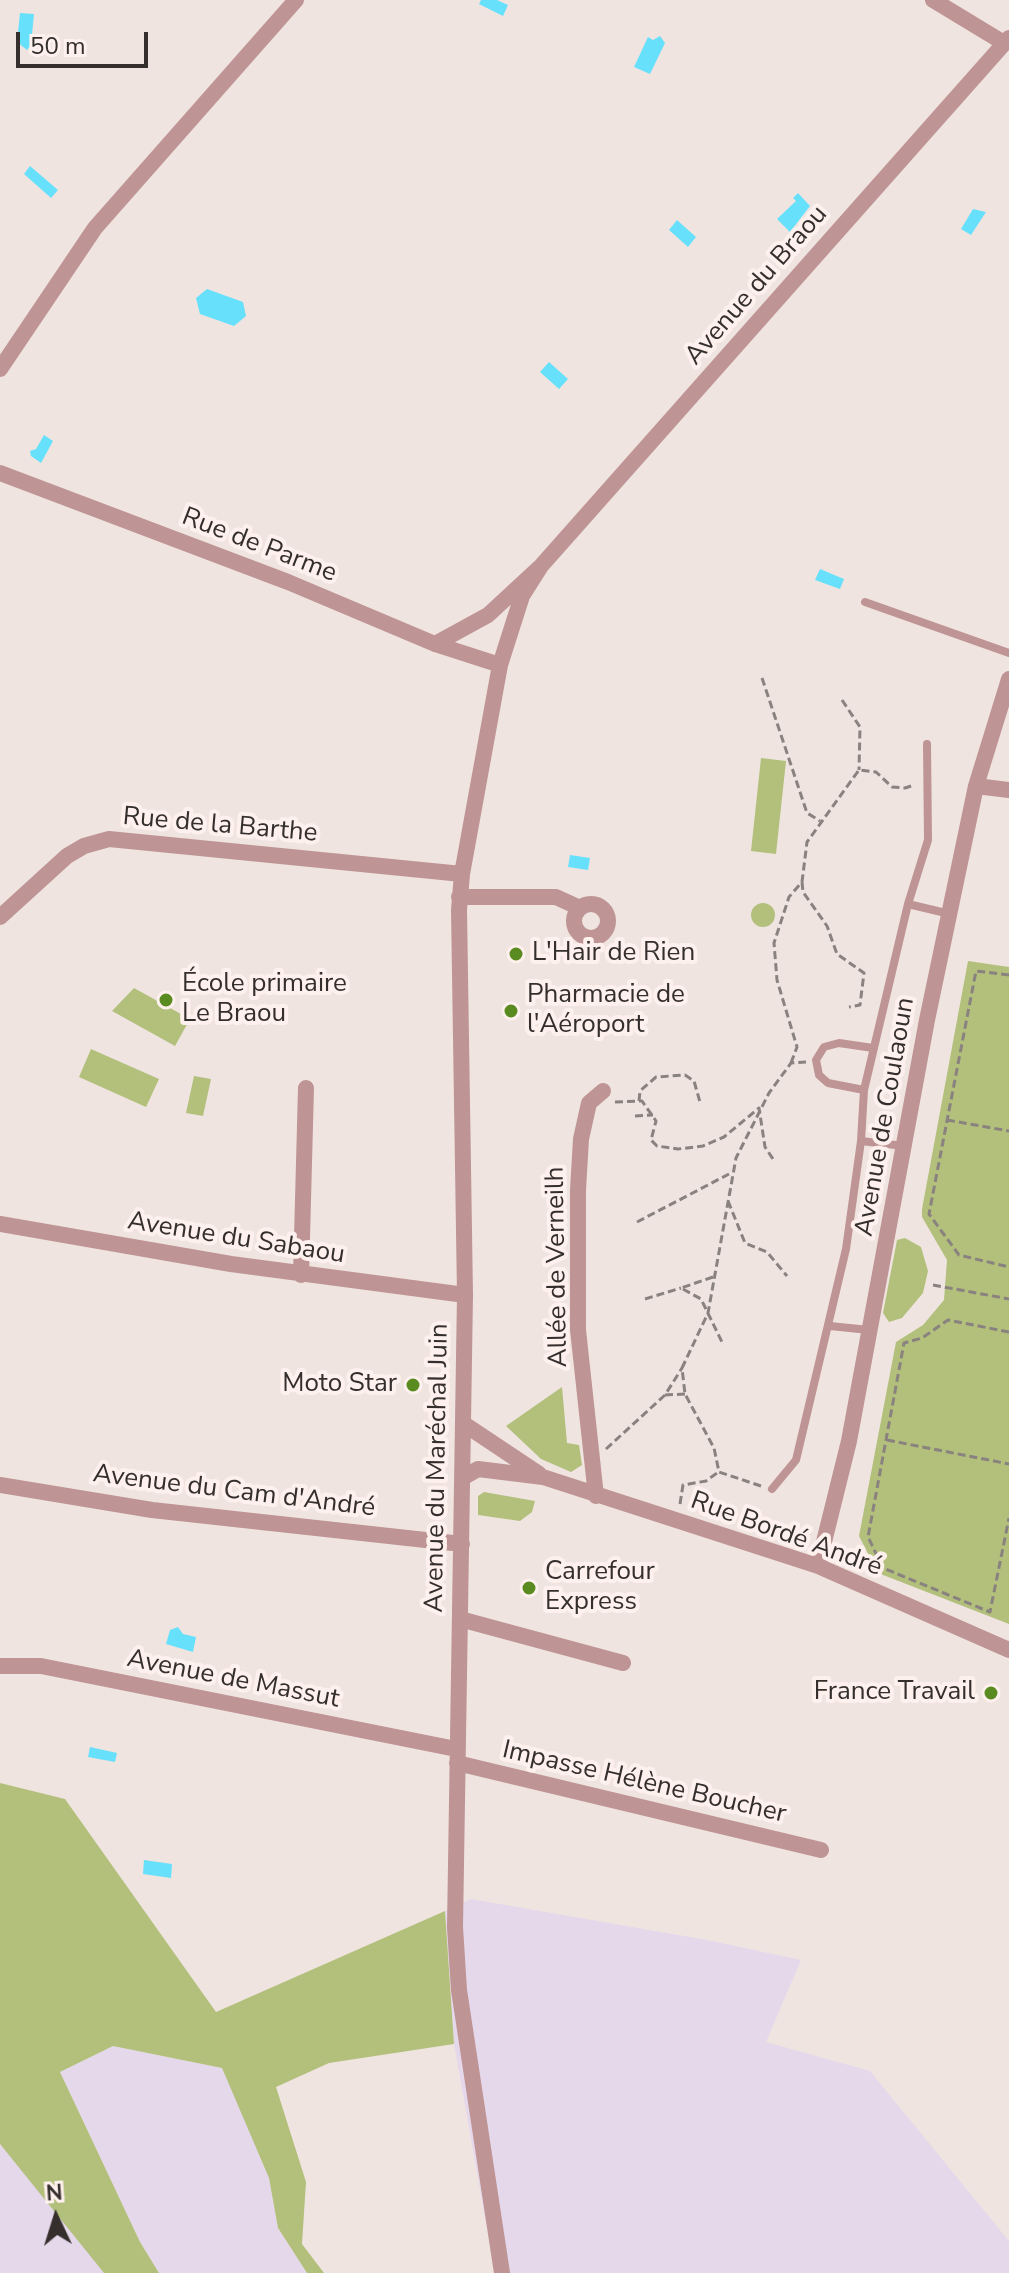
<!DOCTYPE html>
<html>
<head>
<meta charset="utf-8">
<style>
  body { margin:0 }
  #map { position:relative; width:1009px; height:2273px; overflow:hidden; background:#f0e4e0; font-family:"Nunito Sans",sans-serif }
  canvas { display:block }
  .north { position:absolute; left:16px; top:2177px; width:80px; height:80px; -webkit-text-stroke:6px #fef1ed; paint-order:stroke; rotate:356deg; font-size:22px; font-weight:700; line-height:32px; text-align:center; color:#342f2d }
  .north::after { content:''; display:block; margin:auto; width:28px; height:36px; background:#342f2d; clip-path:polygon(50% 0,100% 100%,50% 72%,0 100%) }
  .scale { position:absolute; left:16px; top:32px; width:132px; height:36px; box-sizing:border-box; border:4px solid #342f2d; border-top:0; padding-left:10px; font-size:24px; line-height:28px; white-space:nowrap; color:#342f2d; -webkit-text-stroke:6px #fef1ed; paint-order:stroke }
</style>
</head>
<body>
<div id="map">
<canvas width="1009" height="2273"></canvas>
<div class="north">N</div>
<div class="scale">50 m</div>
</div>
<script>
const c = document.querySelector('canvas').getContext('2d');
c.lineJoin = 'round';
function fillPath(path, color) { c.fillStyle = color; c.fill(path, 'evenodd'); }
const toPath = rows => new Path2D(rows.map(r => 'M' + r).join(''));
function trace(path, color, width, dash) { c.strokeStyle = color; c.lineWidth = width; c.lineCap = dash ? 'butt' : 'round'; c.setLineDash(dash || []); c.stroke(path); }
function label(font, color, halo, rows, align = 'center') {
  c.font = font + ' "Nunito Sans",sans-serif'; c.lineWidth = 8; c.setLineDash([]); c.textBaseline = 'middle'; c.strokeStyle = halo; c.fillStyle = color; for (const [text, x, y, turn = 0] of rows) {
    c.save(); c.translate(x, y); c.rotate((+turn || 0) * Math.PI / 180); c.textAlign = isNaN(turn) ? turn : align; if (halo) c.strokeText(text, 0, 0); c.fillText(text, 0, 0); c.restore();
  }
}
fillPath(toPath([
  [471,1899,707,1940,801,1960,766,2042,870,2071,1009,2241,1009,2273,495,2273,454,2044,445,1911],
  [113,2046,223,2068,269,2178,278,2228,307,2273,159,2273,140,2242,60,2072],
  [0,2144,62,2218,104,2273,0,2273]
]), '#e6d8eb');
fillPath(toPath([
  [761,758,786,761,776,854,751,851],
  '751 915a12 12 0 1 1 24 0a12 12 0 1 1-24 0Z',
  [968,961,1009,967,1009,1624,878,1573,859,1536,896,1342,923,1325,944,1300,947,1260,922,1217,922,1209],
  [134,988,190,1019,175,1046,112,1011],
  [91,1049,159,1079,146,1107,79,1077],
  [194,1076,211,1079,203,1116,186,1113],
  [905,1238,921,1247,928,1271,923,1293,902,1318,889,1322,883,1313,897,1240],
  [562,1387,567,1443,579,1445,582,1465,571,1472,541,1459,506,1426],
  [484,1492,535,1501,532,1512,520,1521,478,1515,478,1496],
  [0,1783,65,1799,216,2012,445,1911,454,2044,329,2063,276,2087,306,2182,302,2244,324,2273,307,2273,278,2228,269,2178,222,2068,113,2046,60,2072,140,2242,159,2273,104,2273,0,2144]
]), '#b2c07c');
fillPath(toPath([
  [481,0,497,0,508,5,503,16,479,4],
  [20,13,34,14,31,45,27,50,17,42],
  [660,36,665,43,650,74,634,67,648,37,653,40],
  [30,166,58,190,51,198,24,174],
  [798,193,810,206,790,232,777,219,796,201,793,198],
  [973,209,986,212,971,235,961,229],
  [677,220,696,237,688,247,669,230],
  [207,289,243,302,246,316,234,326,200,314,196,298],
  [549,362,568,379,559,389,540,372],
  [44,435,53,441,41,463,31,456,30,451,36,449],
  [820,569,844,579,840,589,815,580],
  [570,855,590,858,588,870,568,867],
  [178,1627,183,1634,196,1637,193,1652,166,1644,170,1630],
  [90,1747,117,1753,115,1762,88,1757],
  [144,1860,172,1864,171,1878,143,1874]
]), '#67e0fb');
trace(toPath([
  [762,678,807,813,820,821],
  [842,700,860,727,859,770],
  [802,882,803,892,827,926,837,954,864,973,860,1005,849,1007],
  [1009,975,976,971,929,1214,959,1255,1009,1267],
  [791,1063,797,1047,777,980,774,943,789,897,802,882,807,842,859,770,876,772,892,787,905,788,914,785],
  [639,1101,640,1091,656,1077,685,1075,694,1081,700,1102],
  [615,1102,642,1101,656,1121,651,1140,657,1146,678,1149,703,1146,724,1137,759,1108,765,1147,775,1162],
  [635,1116,653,1115],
  [947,1120,1009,1131],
  [728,1201,745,1243,767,1252,787,1276],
  [637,1222,729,1174],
  [713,1277,681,1288,701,1299,722,1342],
  [933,1285,1009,1299],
  [645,1299,681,1288],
  [1009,1332,948,1320,922,1338,904,1343,868,1537,883,1568,990,1612,1009,1518],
  [665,1395,685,1394],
  [887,1440,1009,1464],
  [606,1449,665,1395,682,1368],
  [761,1486,719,1472,714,1448,685,1394,682,1368,708,1313,736,1158,769,1093,791,1063,806,1062],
  [680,1504,683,1485,706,1481,717,1473]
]), '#8a827f', 3, [8, 4]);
trace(toPath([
  [865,602,1009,653],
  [908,904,950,914],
  [864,1090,828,1083,819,1075,816,1060,824,1047,839,1043,873,1048],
  [861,1141,904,1146],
  [830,1326,869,1330],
  [772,1489,796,1460,846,1249,861,1141,864,1090,908,904,928,840,927,744]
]), '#be9495', 8);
trace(toPath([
  [933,0,1004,43],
  [0,369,95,228,296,0],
  [0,473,288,582,435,644,500,665],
  [435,644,488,615,541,566,1009,38],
  [976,786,1009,790],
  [459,897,556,897,580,908],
  '574 921a17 17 0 1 1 34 0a17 17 0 1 1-34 0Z',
  [0,917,67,856,84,846,109,839,462,874],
  [0,1224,231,1264,465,1295],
  [301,1275,306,1088],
  [464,1424,539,1474],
  [464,1477,478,1469,543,1477,818,1566,1009,1650],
  [0,1485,152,1510,462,1544],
  [596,1496,578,1330,578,1190,581,1139,589,1103,603,1091],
  [818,1566,849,1441,927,1020,976,786,1009,679],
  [460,1619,623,1663],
  [0,1666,41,1666,456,1749],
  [457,1763,821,1850],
  [502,2273,459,1990,455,1927,465,1295,459,910,462,874,500,665,522,596,541,566]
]), '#be9495', 16);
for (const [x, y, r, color] of [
  [516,954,8,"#5a8b20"],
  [166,1000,8,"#5a8b20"],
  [511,1011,8,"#5a8b20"],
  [413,1385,8,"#5a8b20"],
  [529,1588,8,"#5a8b20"],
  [991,1693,8,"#5a8b20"]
]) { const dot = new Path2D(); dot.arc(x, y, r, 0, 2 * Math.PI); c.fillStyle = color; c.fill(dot); trace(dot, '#fef1ed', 3); }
label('26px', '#342f2d', '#fef1ed', [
  ["Avenue du Braou",757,286,-49],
  ["Rue de Parme",259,546,21],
  ["Rue de la Barthe",220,826,5],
  ["Avenue de Coulaoun",886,1117,-80],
  ["Avenue du Sabaou",236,1239,9],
  ["Allée de Verneilh",558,1267,-91],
  ["Avenue du Maréchal Juin",438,1468,-89],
  ["Avenue du Cam d'André",234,1492,7],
  ["Rue Bordé André",786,1535,20],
  ["Avenue de Massut",233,1680,11],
  ["Impasse Hélène Boucher",644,1783,13]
]);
label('26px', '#342f2d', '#fef1ed', [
  ["L'Hair de Rien",532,954],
  ["École primaire",182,985],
  ["Le Braou",182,1015],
  ["Pharmacie de",527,996],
  ["l'Aéroport",527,1026],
  ["Moto Star",397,1385,"right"],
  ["Carrefour",545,1573],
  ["Express",545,1603],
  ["France Travail",975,1693,"right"]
], 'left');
</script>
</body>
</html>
